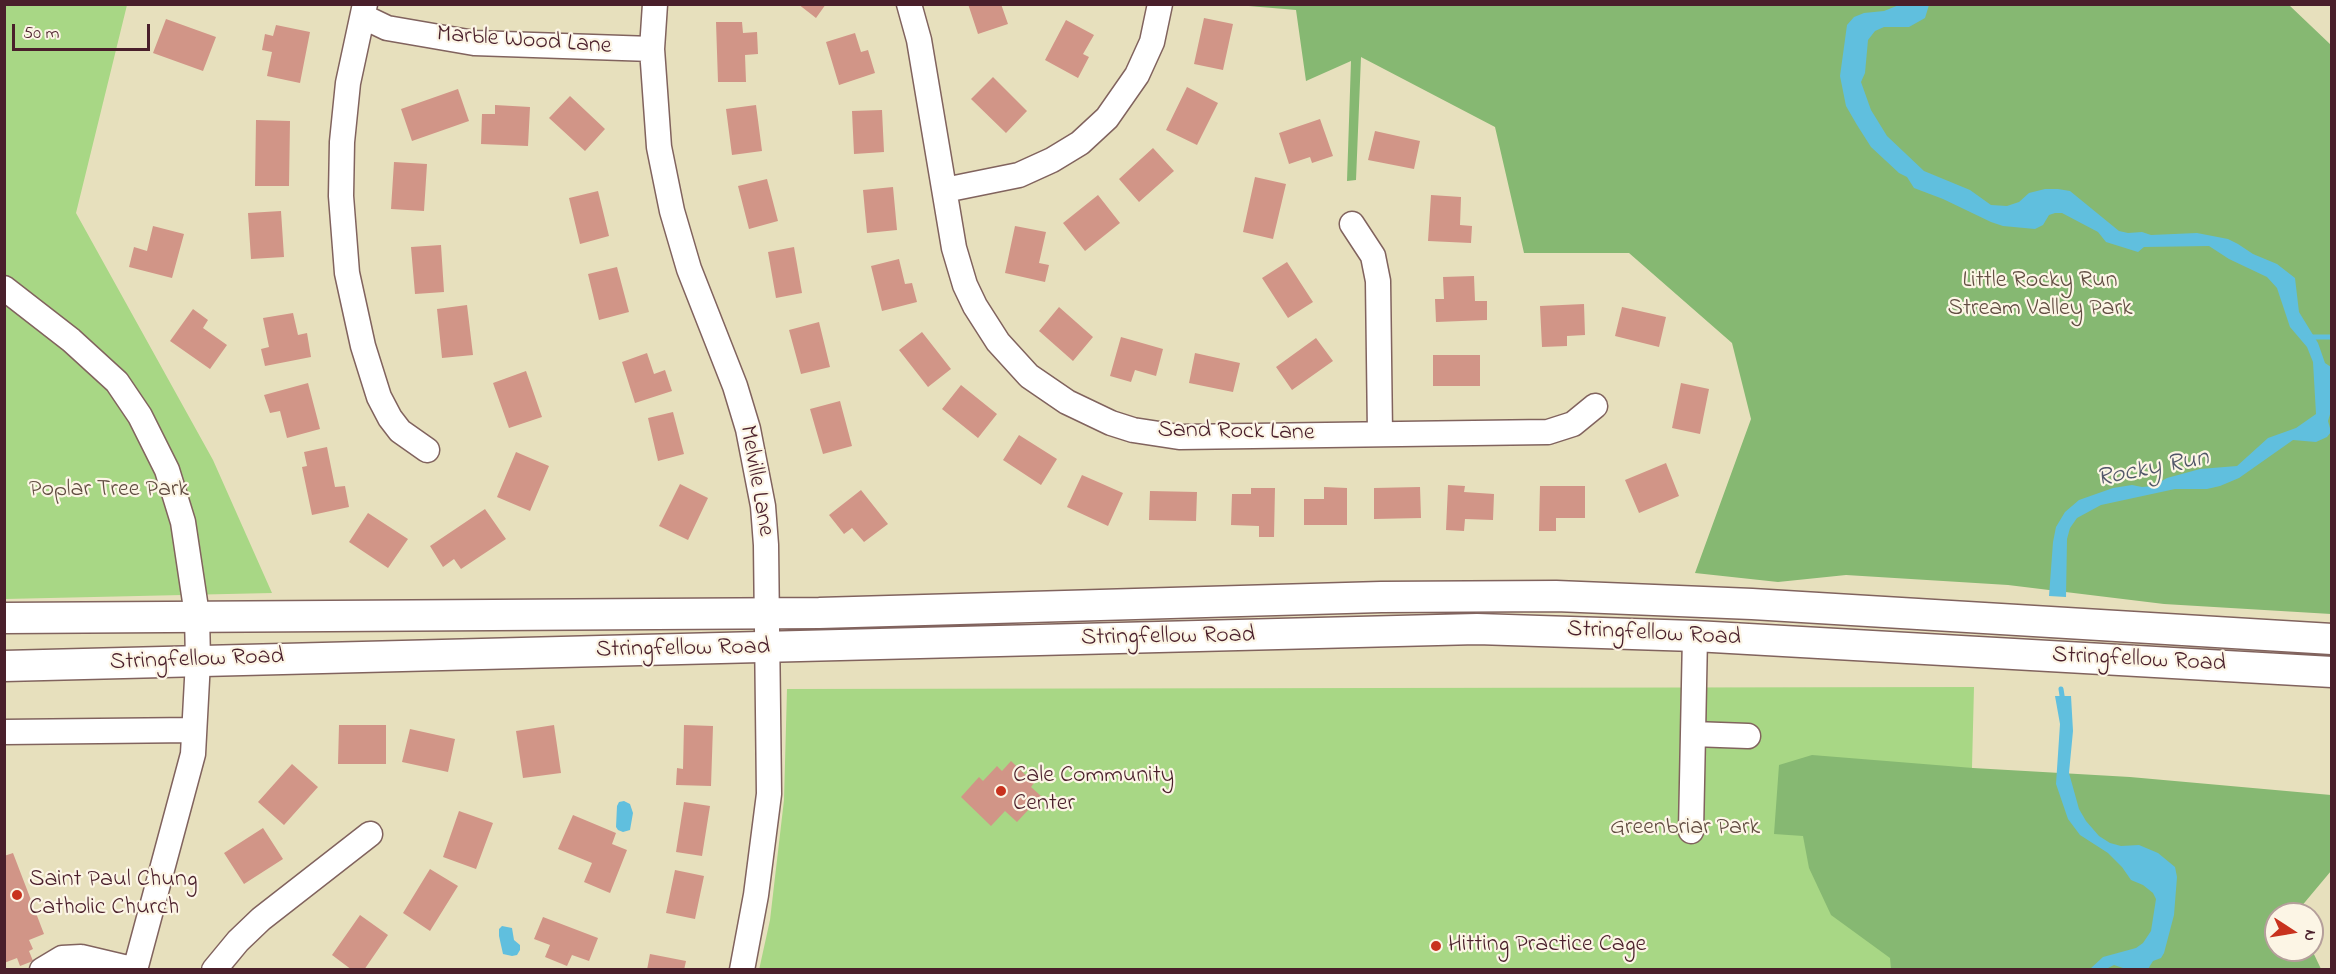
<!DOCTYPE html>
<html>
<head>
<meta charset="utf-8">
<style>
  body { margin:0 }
  #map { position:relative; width:2336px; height:974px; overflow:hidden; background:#e7e0bd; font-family:"Indie Flower",sans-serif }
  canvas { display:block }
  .frame { position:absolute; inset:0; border:6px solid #4a1f2b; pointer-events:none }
  .north { position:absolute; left:2264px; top:902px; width:60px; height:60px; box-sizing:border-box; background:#fcf5e5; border:2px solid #b59f9b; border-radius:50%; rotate:102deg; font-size:16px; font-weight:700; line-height:24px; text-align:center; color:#4a1f2b }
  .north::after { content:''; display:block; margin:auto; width:21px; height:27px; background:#c8321e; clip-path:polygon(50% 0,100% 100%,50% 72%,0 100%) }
  .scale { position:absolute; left:12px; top:24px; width:138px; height:27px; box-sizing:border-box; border:3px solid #4a1f2b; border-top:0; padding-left:8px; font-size:18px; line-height:21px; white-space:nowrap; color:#4a1f2b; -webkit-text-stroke:4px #fcf5e5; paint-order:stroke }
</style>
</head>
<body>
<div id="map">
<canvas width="2336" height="974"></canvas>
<div class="frame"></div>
<div class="north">N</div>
<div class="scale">50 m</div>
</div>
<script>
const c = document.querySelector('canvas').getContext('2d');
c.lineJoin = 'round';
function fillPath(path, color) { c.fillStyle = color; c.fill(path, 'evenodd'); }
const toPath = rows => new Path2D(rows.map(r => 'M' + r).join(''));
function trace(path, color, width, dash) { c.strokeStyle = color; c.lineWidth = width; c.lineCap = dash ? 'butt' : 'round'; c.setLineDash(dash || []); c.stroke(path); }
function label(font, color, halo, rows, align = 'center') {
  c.font = font + ' "Indie Flower",sans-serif'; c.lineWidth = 4.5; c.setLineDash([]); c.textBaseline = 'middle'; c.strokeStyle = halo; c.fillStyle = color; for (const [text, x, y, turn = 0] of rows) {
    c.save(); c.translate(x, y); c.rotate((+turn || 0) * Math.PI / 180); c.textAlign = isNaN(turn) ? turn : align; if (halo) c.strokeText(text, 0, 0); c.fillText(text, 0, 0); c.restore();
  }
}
fillPath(toPath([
  [4,5,127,5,76,213,213,460,272,593,5,599],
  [1974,687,1967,969,759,970,770,920,784,800,787,689]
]), '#a8d785');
fillPath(toPath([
  [1237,5,2289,5,2331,45,2331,614,2164,604,2008,585,1846,575,1778,582,1695,573,1751,419,1732,343,1629,253,1524,253,1495,127,1361,57,1356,180,1347,181,1351,61,1306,81,1296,10],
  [1812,755,1973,768,2130,777,2331,795,2331,871,2295,914,2276,914,2276,950,2312,950,2321,969,1891,969,1890,958,1831,915,1809,868,1803,836,1774,834,1779,765]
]), '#86b872');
fillPath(toPath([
  [1899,5,1929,5,1925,18,1909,27,1884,27,1875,31,1868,40,1865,73,1861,82,1871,110,1887,136,1924,171,1970,190,1991,205,2007,206,2019,202,2029,193,2045,189,2058,189,2070,191,2119,231,2128,233,2142,232,2151,235,2197,233,2228,239,2238,244,2253,254,2277,264,2295,278,2299,312,2318,343,2325,363,2331,367,2331,411,2328,421,2331,432,2327,437,2316,442,2293,440,2239,478,2220,486,2207,489,2175,489,2101,505,2077,518,2070,528,2067,539,2066,597,2049,596,2053,542,2056,527,2065,512,2079,500,2113,488,2132,485,2142,487,2153,486,2167,478,2200,469,2237,466,2268,438,2296,428,2316,414,2313,362,2307,347,2290,327,2277,288,2267,277,2229,259,2209,246,2144,247,2138,252,2106,242,2098,232,2062,213,2055,213,2049,215,2043,225,2035,229,2003,226,1991,222,1943,199,1914,188,1907,177,1899,173,1871,147,1857,125,1846,106,1840,76,1847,25,1854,17,1864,13,1884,11],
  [2055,696,2071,696,2073,731,2069,773,2079,809,2086,821,2099,836,2110,843,2121,846,2139,845,2158,853,2175,867,2177,877,2174,915,2164,953,2161,958,2153,961,2148,969,2126,969,2114,965,2106,969,2090,969,2103,957,2136,948,2143,943,2151,931,2156,899,2153,893,2143,885,2131,880,2122,867,2108,853,2080,835,2068,819,2056,784,2060,724],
  [624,801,630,804,633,813,630,830,623,832,618,830,616,827,617,806,619,802],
  [502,926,512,928,514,940,520,945,520,950,517,955,512,956,503,954,499,936,499,929]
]), '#60bfde');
trace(toPath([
  [2309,337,2332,337],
  [2061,689,2063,702]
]), '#60bfde', 5);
fillPath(toPath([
  [798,4,826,4,816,18],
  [968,4,1001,4,1008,24,978,34],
  [1204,18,1233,24,1223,70,1194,64],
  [166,19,216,37,203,71,153,53],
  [1066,20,1094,35,1083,54,1089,57,1078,78,1045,60],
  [716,22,742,22,743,33,757,32,758,54,745,55,746,82,718,82],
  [276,25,310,32,300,83,267,76,272,52,262,50,265,34,273,36],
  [855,33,861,52,868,50,875,73,839,85,826,42],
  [993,77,1027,111,1006,133,971,99],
  [1187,87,1218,103,1197,145,1166,130],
  [458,89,469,121,412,141,401,109],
  [570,96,605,129,585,151,549,118],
  [495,105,530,107,528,146,481,144,482,114,495,114],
  [756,105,762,151,732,155,726,109],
  [882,110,884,152,854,154,852,111],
  [1320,119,1333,156,1312,163,1310,157,1289,164,1279,133],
  [256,120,290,121,289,186,255,186],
  [1375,131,1420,141,1414,169,1368,160],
  [1153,148,1174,171,1139,202,1119,179],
  [394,162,427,164,424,211,391,209],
  [1255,177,1286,184,1273,239,1243,232],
  [767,179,778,221,749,229,738,186],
  [893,187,897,230,867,233,863,190],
  [598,191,609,236,580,244,569,198],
  [1098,195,1120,223,1085,251,1063,223],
  [1431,195,1461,197,1460,225,1472,226,1471,243,1428,241],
  [281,211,284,257,251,259,248,213],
  [153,226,184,234,172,278,129,267,134,247,147,251],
  [1015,226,1046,232,1039,263,1049,265,1045,282,1005,273],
  [441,245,444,292,415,294,411,247],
  [794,247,802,293,776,298,768,252],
  [899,259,905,284,912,283,917,302,882,311,871,266],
  [1287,262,1313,302,1288,318,1262,278],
  [617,267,629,312,599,320,588,274],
  [1474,276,1475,301,1487,301,1487,320,1436,322,1435,299,1444,299,1443,277],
  [1584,304,1585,335,1567,336,1567,346,1542,347,1540,306],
  [467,305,473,355,442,358,437,309],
  [1059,307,1093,337,1073,361,1039,331],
  [1622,307,1666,317,1659,347,1615,336],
  [193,309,208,320,203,328,227,345,210,369,170,341],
  [293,313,298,335,307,333,311,357,265,366,261,349,269,347,263,318],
  [819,322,830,367,801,374,789,330],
  [922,332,951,369,928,387,899,350],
  [1121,337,1163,349,1156,376,1135,370,1131,382,1110,376],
  [1316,338,1333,361,1292,390,1276,367],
  [647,353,654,374,665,370,672,391,635,403,622,362],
  [1195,353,1240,363,1233,392,1189,383],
  [1433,355,1480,355,1480,386,1433,386],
  [526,371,542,417,509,428,493,383],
  [308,383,320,429,287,438,280,411,270,413,264,395],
  [1681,383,1709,389,1700,434,1672,428],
  [961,385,997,414,978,438,942,409],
  [840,401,852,446,823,454,810,409],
  [673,412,684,454,658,461,648,418],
  [1019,435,1057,459,1041,485,1003,460],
  [327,447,335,487,345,486,349,507,312,515,302,467,307,466,304,452],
  [516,452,549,466,530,511,497,497],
  [1666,463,1679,496,1639,513,1625,480],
  [1082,475,1123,493,1108,526,1067,507],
  [680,484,708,498,688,540,659,526],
  [1448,485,1465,486,1464,492,1494,494,1493,520,1465,519,1464,531,1446,530],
  [1540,486,1585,486,1585,518,1556,518,1556,531,1539,531],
  [1324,487,1347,488,1347,525,1304,525,1304,499,1324,499],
  [1420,487,1421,518,1374,519,1374,488],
  [1251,488,1275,488,1274,537,1259,537,1259,526,1231,525,1232,494,1251,494],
  [861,490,888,524,864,542,852,528,844,534,829,515],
  [1150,491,1197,492,1196,521,1149,520],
  [485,509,506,539,461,569,454,559,443,567,430,546],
  [368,513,408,539,388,568,349,542],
  [339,725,386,725,386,764,338,764],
  [554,725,561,773,523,778,516,731],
  [684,725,713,726,711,786,676,785,677,768,683,769],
  [410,729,455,739,448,772,402,762],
  [1011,761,1034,783,1031,787,1041,796,1017,822,1005,811,991,826,961,797,979,777,983,781,997,766,1002,771],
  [292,764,318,787,284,825,258,802],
  [684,802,710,806,702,856,676,852],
  [459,811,493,823,476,869,443,857],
  [573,815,616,833,612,844,627,850,610,893,584,882,592,863,558,849],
  [263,828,283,859,244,884,224,853],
  [13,853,44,934,29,940,33,949,29,951,33,961,20,966,17,958,4,963,4,856],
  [430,869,458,886,430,931,403,913],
  [675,870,704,876,695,919,666,913],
  [360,915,388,935,364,970,352,970,332,955],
  [543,917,598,938,589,961,572,955,567,966,545,957,550,945,534,939],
  [650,954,686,961,684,970,647,970]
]), '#d19587');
const minor = toPath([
  [365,4,348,83,342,142,341,196,347,273,363,346,379,397,390,418,400,431,427,450],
  [655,4,652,49,659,147,672,211,689,269,735,386,748,429,763,506,766,545,769,794,756,895,742,970],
  [909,4,919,40,954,248,965,285,975,306,998,342,1029,376,1067,402,1111,423,1133,430,1179,437,1548,432,1573,424,1595,406],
  [364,17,387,28,474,43,652,49],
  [945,190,1019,175,1052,160,1080,143,1107,118,1137,75,1152,42,1160,4],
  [1352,224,1373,256,1378,281,1380,434],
  [4,288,71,340,117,382,140,416,167,470,183,522,197,615,198,661,193,754,135,970],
  [4,732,194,730],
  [1693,734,1748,736],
  [1691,831,1695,636],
  [42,970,62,958,81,957],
  [77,970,81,957,136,970],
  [214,970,238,941,261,919,370,834]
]);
const major = toPath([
  [4,618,819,613,1381,597,1556,596,1752,604,2332,639],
  [4,666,1477,629,1695,636,2332,672]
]);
trace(minor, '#81635e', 27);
trace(major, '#81635e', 33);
trace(minor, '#fff', 24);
trace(major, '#fff', 30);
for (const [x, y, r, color] of [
  [1001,791,6,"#c8321e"],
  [17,895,6,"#c8321e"],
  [1436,946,6,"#c8321e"]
]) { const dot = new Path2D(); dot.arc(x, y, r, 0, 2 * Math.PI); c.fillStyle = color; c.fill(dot); trace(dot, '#fcf5e5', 2); }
label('24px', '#4a1f2b', '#fcf5e5', [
  ["Marble Wood Lane",524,42,4],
  ["Sand Rock Lane",1236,433,1],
  ["Melville Lane",755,481,80],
  ["Stringfellow Road",1654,635,3],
  ["Stringfellow Road",1168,638,-1],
  ["Stringfellow Road",683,650,-1],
  ["Stringfellow Road",197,661,-2],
  ["Stringfellow Road",2139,661,3]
]);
label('24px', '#624d42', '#fcf5e5', [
  ["Little Rocky Run",2040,282],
  ["Stream Valley Park",2040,310],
  ["Poplar Tree Park",109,491],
  ["Greenbriar Park",1685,829]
]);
label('24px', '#4a1f2b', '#fcf5e5', [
  ["Cale Community",1013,777],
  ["Center",1013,805],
  ["Saint Paul Chung",29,881],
  ["Catholic Church",29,909],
  ["Hitting Practice Cage",1448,946]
], 'left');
label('italic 26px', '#52576a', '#fcf5e5', [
  ["Rocky Run",2153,470,-11]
]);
</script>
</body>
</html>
